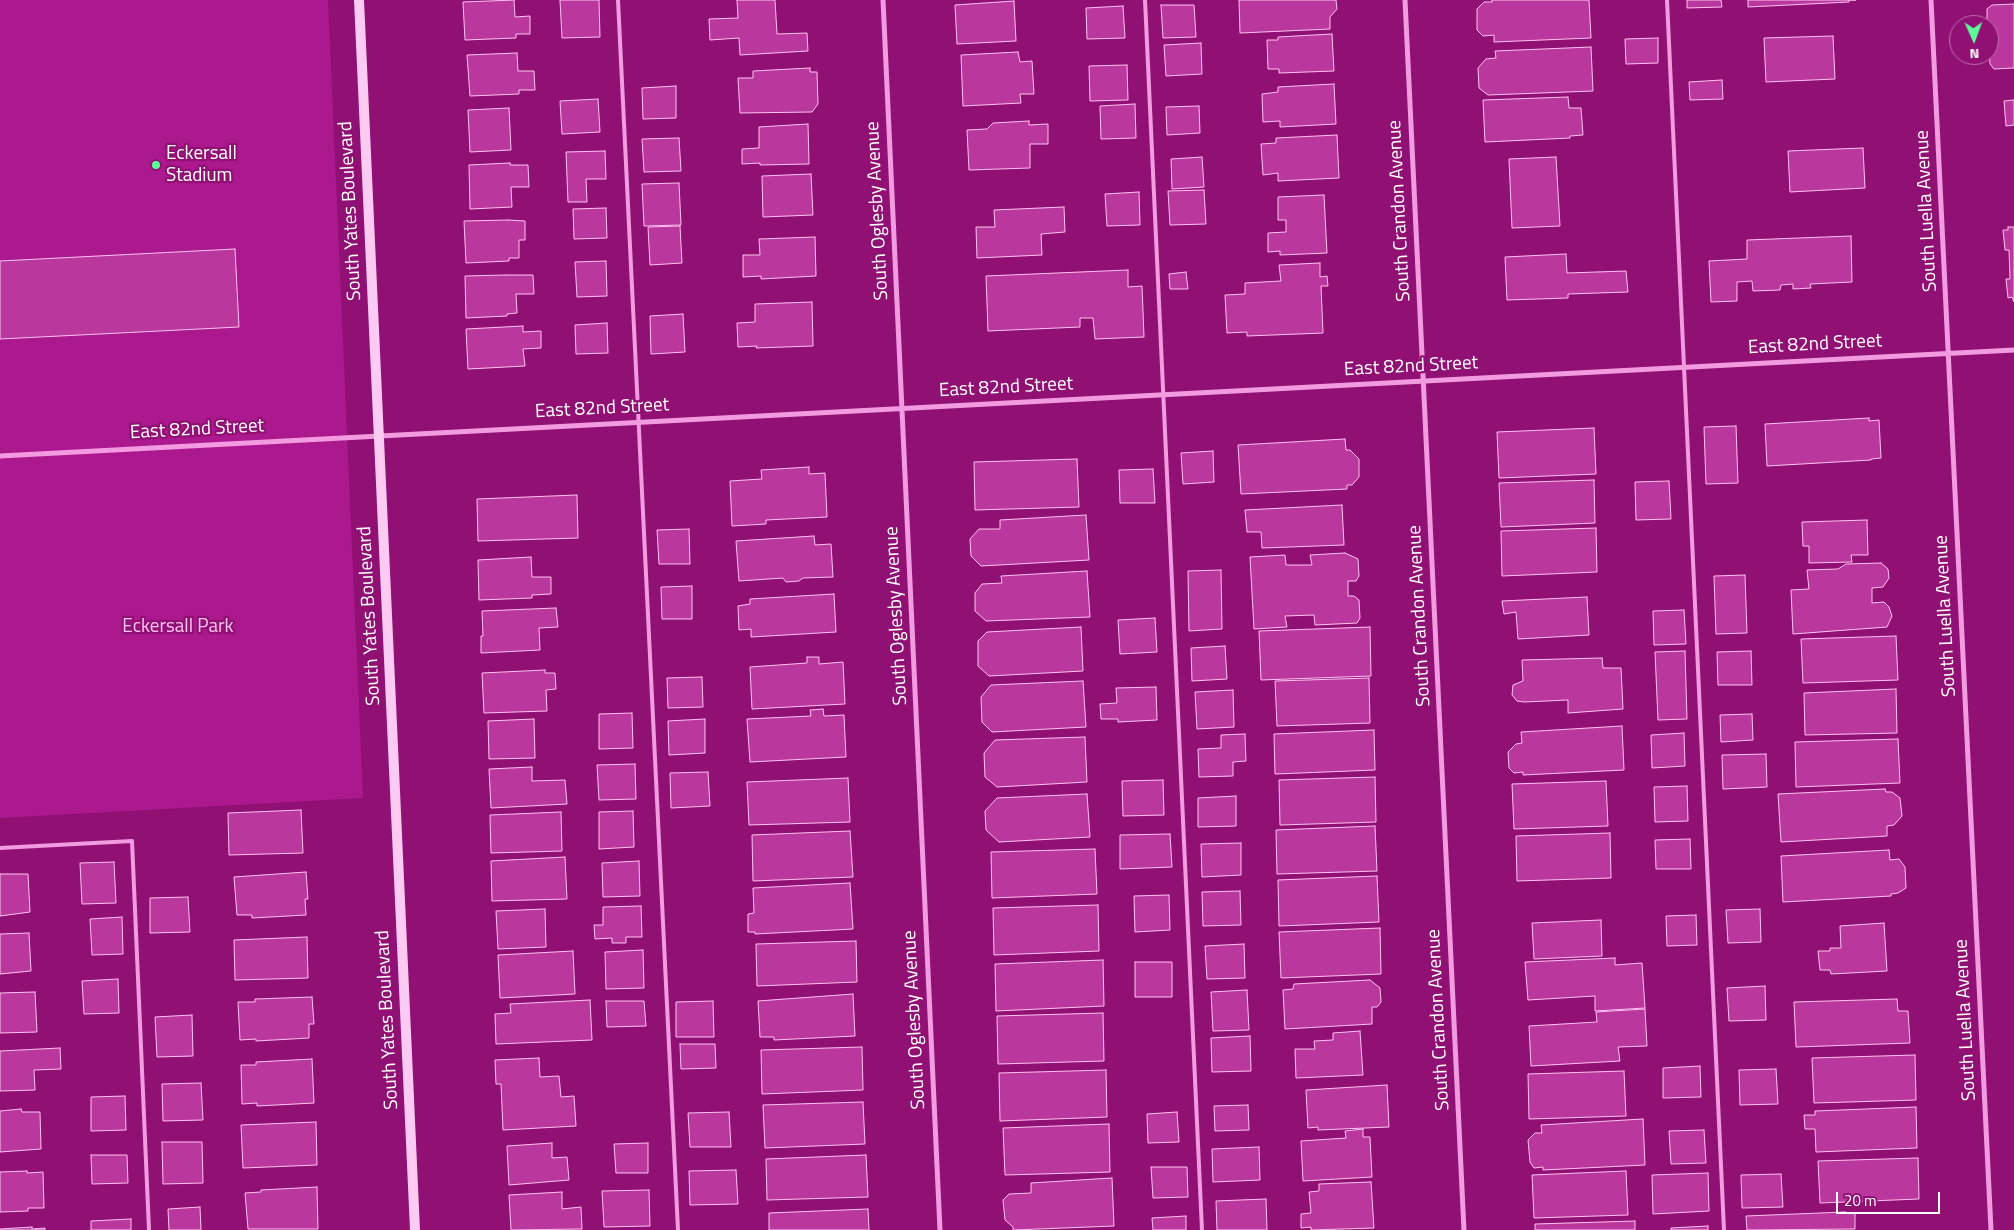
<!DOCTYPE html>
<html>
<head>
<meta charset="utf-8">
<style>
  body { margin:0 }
  #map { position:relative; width:2014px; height:1230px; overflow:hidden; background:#911074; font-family:"Titillium Web",sans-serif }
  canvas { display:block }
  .north { position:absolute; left:1949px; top:15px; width:50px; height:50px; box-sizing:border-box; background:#911074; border:1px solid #bd70ac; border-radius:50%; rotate:178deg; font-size:14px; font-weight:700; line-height:20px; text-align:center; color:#fff }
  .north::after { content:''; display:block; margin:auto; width:18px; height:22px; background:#5dff99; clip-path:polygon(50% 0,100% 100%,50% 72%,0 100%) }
  .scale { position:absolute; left:1836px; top:1192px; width:104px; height:22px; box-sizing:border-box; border:2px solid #fff; border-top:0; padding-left:6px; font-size:15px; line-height:18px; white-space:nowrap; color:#fff; -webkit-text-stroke:4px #911074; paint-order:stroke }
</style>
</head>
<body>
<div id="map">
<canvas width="2014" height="1230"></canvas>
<div class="north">N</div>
<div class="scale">20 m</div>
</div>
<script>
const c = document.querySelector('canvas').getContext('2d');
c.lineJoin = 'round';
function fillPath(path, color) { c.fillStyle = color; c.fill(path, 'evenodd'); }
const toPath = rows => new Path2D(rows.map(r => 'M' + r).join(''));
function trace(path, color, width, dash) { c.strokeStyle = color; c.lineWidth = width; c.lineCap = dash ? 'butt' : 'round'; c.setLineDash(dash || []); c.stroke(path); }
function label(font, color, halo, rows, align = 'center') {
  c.font = font + ' "Titillium Web",sans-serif'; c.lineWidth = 4.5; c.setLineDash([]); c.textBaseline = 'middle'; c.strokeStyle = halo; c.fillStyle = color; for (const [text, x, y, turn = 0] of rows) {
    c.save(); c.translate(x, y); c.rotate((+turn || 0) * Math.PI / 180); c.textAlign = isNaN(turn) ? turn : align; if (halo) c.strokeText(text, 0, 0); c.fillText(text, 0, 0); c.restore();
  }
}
fillPath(toPath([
  [0,0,328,0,363,798,0,818]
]), '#ac188d');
const building = toPath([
  [514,0,515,17,530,16,530,34,516,34,516,38,465,40,463,2,514,0],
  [560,0,599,0,600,37,562,38,560,0],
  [737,0,775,0,777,34,807,33,808,51,740,55,739,38,710,40,709,19,738,18,737,0],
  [1239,0,1336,0,1337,9,1330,17,1330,29,1240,33,1239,0],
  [1492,0,1589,0,1591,38,1494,42,1494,35,1483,36,1477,30,1477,9,1484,2,1492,2,1492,0],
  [1687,0,1721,0,1722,7,1687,8,1687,0],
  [1748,0,1856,0,1849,0,1849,2,1748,7,1748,0],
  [1014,1,1016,41,957,44,955,5,1014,1],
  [2014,4,2014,68,1994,69,1990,64,1989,49,1994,44,1993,32,1989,25,1987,25,1987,9,1992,5,2014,4],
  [1161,5,1194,5,1196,37,1163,38,1161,5],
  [1123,6,1125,38,1087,39,1086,8,1123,6],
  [1332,34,1334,71,1279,73,1279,69,1268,69,1267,40,1278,40,1278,37,1332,34],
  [1833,36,1835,79,1766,82,1764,38,1833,36],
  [1658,38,1658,63,1626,64,1625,39,1658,38],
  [1201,43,1202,74,1166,76,1164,45,1201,43],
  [1591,47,1593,91,1488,95,1479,88,1478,68,1486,59,1496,58,1495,51,1591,47],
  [1018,52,1020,62,1032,61,1034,94,1020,94,1021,103,963,106,961,55,1018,52],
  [517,53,518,71,534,71,535,90,519,90,519,94,470,96,467,55,517,53],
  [1127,65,1128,100,1090,101,1089,66,1127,65],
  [810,68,810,72,817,72,818,104,812,112,740,113,738,78,753,78,753,71,810,68],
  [1722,80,1723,99,1690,100,1689,82,1722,80],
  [1334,84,1336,124,1280,127,1280,121,1263,122,1262,94,1278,92,1278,87,1334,84],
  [676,86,676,118,643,119,642,88,676,86],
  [1568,97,1569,108,1581,108,1583,135,1570,136,1570,138,1485,142,1483,100,1568,97],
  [598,99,600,132,562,134,560,101,598,99],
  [2014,100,2014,125,2006,126,2004,101,2014,100],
  [1135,104,1136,138,1101,139,1100,106,1135,104],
  [1199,106,1200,133,1167,135,1166,107,1199,106],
  [509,108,511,150,470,152,468,110,509,108],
  [1029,121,1029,125,1048,124,1048,144,1030,144,1030,168,969,170,967,130,987,129,993,123,1029,121],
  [808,124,809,164,760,165,760,163,742,164,742,149,759,148,759,127,808,124],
  [1337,135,1339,178,1278,181,1278,173,1263,175,1261,144,1276,143,1276,138,1337,135],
  [679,138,681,171,644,172,642,139,679,138],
  [1863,148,1865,188,1790,192,1788,151,1863,148],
  [605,151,606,179,586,179,587,202,568,202,566,152,605,151],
  [1202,157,1204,187,1172,189,1171,159,1202,157],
  [1556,157,1560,226,1512,228,1509,159,1556,157],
  [510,163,510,165,528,165,529,187,511,187,512,207,470,209,469,165,510,163],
  [811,174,813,215,763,217,762,176,811,174],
  [679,183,681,225,644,226,642,184,679,183],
  [1204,190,1206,224,1170,225,1168,191,1204,190],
  [1139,192,1140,225,1107,226,1105,194,1139,192],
  [1324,195,1327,253,1280,255,1280,251,1268,252,1268,233,1286,232,1286,220,1278,220,1278,197,1324,195],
  [1064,207,1065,232,1041,234,1042,255,977,258,976,227,995,227,994,210,1064,207],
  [606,208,607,238,574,239,573,209,606,208],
  [508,220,525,221,525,240,519,240,519,258,509,258,509,261,466,263,464,221,508,220],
  [680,226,682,263,650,265,648,227,680,226],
  [2008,227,2014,227,2014,302,2012,297,2008,298,2006,279,2010,279,2009,250,2005,250,2003,230,2008,230,2008,227],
  [1851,236,1852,282,1810,284,1811,288,1793,289,1793,284,1781,285,1780,290,1753,291,1752,281,1737,282,1737,301,1711,302,1709,261,1747,259,1747,240,1851,236],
  [815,237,816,276,761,279,761,276,743,277,743,255,760,255,759,239,815,237],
  [235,249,239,327,0,339,0,261,235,249],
  [1566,254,1567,273,1626,271,1628,292,1568,294,1568,298,1507,300,1505,257,1566,254],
  [606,261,607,296,577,297,575,262,606,261],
  [1320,263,1320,277,1327,276,1328,286,1321,286,1323,333,1247,336,1247,332,1227,333,1225,295,1245,294,1245,283,1281,281,1279,265,1320,263],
  [1128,270,1128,287,1142,286,1144,337,1095,339,1093,318,1080,318,1080,327,988,331,986,276,1128,270],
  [1186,272,1188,289,1170,289,1169,274,1186,272],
  [506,275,533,275,534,294,516,294,517,313,507,314,507,316,466,318,465,276,506,275],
  [812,302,813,346,756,348,757,346,738,347,737,323,755,322,755,304,812,302],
  [683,314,685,352,651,354,650,316,683,314],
  [607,323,608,353,576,354,575,325,607,323],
  [523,326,523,332,541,331,541,348,523,349,525,366,468,369,466,329,523,326],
  [1869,418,1869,421,1879,420,1881,458,1871,459,1871,460,1767,466,1765,424,1869,418],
  [1736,426,1738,483,1706,484,1704,427,1736,426],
  [1594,428,1596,474,1499,478,1497,432,1594,428],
  [1345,439,1346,450,1350,450,1359,459,1359,477,1352,485,1347,485,1347,489,1241,494,1238,445,1345,439],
  [1213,451,1214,482,1183,484,1181,453,1213,451],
  [1077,459,1079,507,975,510,974,462,1077,459],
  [809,467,809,474,825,473,827,517,766,520,766,524,732,526,730,481,762,479,761,470,809,467],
  [1153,469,1155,503,1120,503,1119,470,1153,469],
  [1594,480,1595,523,1501,527,1499,483,1594,480],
  [1669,481,1671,519,1636,520,1635,482,1669,481],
  [577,495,578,538,478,541,477,499,577,495],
  [1342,505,1344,545,1262,548,1261,532,1247,532,1245,510,1342,505],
  [1086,515,1089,560,981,566,971,556,970,539,979,529,1000,529,1000,520,1086,515],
  [1867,520,1868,555,1851,555,1852,562,1809,563,1809,546,1803,546,1802,522,1867,520],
  [1596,528,1597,572,1502,576,1501,531,1596,528],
  [689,529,690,564,659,564,657,530,689,529],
  [814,536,815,545,831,544,833,577,803,578,799,581,786,582,783,578,739,581,736,541,814,536],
  [1345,553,1358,559,1359,576,1356,581,1348,581,1348,596,1354,596,1359,600,1360,618,1357,623,1315,625,1314,615,1285,616,1287,627,1254,629,1250,557,1285,555,1286,565,1312,565,1310,555,1345,553],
  [531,557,532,577,551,577,551,594,532,595,532,598,479,600,478,560,531,557],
  [1881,563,1888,569,1889,578,1883,587,1872,588,1872,603,1884,602,1889,607,1892,616,1887,627,1793,634,1791,590,1809,589,1807,570,1838,569,1846,564,1881,563],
  [1221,570,1222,629,1189,631,1188,571,1221,570],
  [1087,571,1090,617,986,621,975,611,975,593,982,584,1002,583,1001,576,1087,571],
  [1745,575,1747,633,1716,634,1714,576,1745,575],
  [692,586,692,619,662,619,661,587,692,586],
  [834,594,836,632,751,637,751,629,739,630,738,606,750,604,750,599,834,594],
  [1587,597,1589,635,1518,639,1516,612,1504,614,1502,601,1587,597],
  [556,608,558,627,539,628,540,650,481,653,481,636,483,636,482,611,556,608],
  [1684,610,1686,644,1654,645,1653,611,1684,610],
  [1155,618,1157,652,1120,654,1118,620,1155,618],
  [1081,627,1083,671,989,676,978,666,978,641,987,632,1081,627],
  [1370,627,1371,676,1261,680,1259,631,1370,627],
  [1896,636,1898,680,1803,683,1801,639,1896,636],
  [1225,646,1227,679,1192,681,1191,648,1225,646],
  [1685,651,1687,719,1658,720,1655,652,1685,651],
  [1751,651,1752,685,1718,685,1717,652,1751,651],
  [807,657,819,657,819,664,843,662,845,704,752,709,750,667,807,663,807,657],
  [1602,658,1603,668,1621,668,1623,709,1568,713,1568,700,1524,702,1517,701,1512,695,1513,685,1523,681,1522,660,1602,658],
  [545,670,545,673,555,673,556,689,546,690,547,711,484,713,482,673,545,670],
  [702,677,703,707,668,708,667,678,702,677],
  [1369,678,1370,723,1277,726,1275,681,1369,678],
  [1083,681,1086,727,992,732,982,722,981,697,991,685,1083,681],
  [1156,687,1157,720,1118,722,1118,719,1101,719,1100,704,1117,703,1116,688,1156,687],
  [1896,689,1897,733,1805,735,1804,693,1896,689],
  [1233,690,1234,727,1197,729,1195,692,1233,690],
  [823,709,824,716,844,715,846,757,750,762,747,719,811,716,810,710,823,709],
  [632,713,633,748,599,749,599,714,632,713],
  [1752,714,1753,740,1721,742,1720,715,1752,714],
  [534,719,535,758,489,759,488,721,534,719],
  [705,719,705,753,669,755,668,721,705,719],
  [1622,726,1624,770,1523,775,1523,772,1514,773,1509,768,1508,752,1516,744,1522,743,1521,732,1622,726],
  [1374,730,1375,770,1275,774,1274,734,1374,730],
  [1684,733,1685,766,1652,768,1651,735,1684,733],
  [1245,734,1246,761,1233,762,1233,776,1199,777,1198,749,1221,748,1221,735,1245,734],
  [1085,737,1087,782,997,787,985,777,984,753,995,740,1085,737],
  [1898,739,1900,783,1796,787,1795,742,1898,739],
  [1766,754,1767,787,1723,789,1722,755,1766,754],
  [635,764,636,799,599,800,597,765,635,764],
  [532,767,532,781,565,780,567,804,491,808,489,769,532,767],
  [708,772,710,806,671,808,670,773,708,772],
  [1375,777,1376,822,1280,825,1279,780,1375,777],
  [848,778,850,822,749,825,747,782,848,778],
  [1163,780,1164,815,1123,816,1122,781,1163,780],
  [1606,781,1608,826,1514,829,1512,784,1606,781],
  [1687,786,1688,821,1655,822,1654,787,1687,786],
  [1885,789,1886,792,1892,792,1900,798,1902,816,1894,825,1887,826,1887,836,1781,842,1778,794,1885,789],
  [1087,794,1090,837,999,842,986,830,985,811,997,798,1087,794],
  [1236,796,1236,826,1198,827,1198,798,1236,796],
  [301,810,303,853,229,855,228,813,301,810],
  [633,811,634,847,599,849,599,812,633,811],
  [561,812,562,851,491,853,490,815,561,812],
  [1375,826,1377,871,1277,874,1276,830,1375,826],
  [850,831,853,877,753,881,752,835,850,831],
  [1610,833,1611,878,1517,881,1516,836,1610,833],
  [1170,834,1172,867,1120,869,1120,835,1170,834],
  [1690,839,1691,869,1656,869,1655,840,1690,839],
  [1241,843,1241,875,1202,877,1201,844,1241,843],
  [1095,849,1097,894,992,898,991,852,1095,849],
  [1889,850,1890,860,1899,859,1905,867,1906,888,1898,893,1891,894,1891,896,1783,902,1781,856,1889,850],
  [565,857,567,899,492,901,491,861,565,857],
  [639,861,640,896,603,897,602,863,639,861],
  [114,862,116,903,82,904,80,863,114,862],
  [306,872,308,899,305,899,306,915,252,918,252,915,237,915,234,877,306,872],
  [0,874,28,874,30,912,0,916,0,874],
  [1377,876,1379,922,1279,926,1278,880,1377,876],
  [850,883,853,929,755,934,755,932,748,932,748,914,754,913,753,888,850,883],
  [1240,891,1241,925,1203,926,1202,892,1240,891],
  [1169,895,1170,930,1135,932,1134,896,1169,895],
  [188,897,190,932,150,933,150,898,188,897],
  [1098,905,1099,951,994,955,993,908,1098,905],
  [641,906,642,937,626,937,626,943,612,943,612,938,595,939,594,925,603,925,603,907,641,906],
  [545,909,546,947,498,949,496,911,545,909],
  [1760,909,1761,942,1728,943,1726,910,1760,909],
  [1696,915,1697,945,1667,946,1666,916,1696,915],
  [122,917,123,954,92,955,90,919,122,917],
  [1601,920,1602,956,1534,959,1532,923,1601,920],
  [1884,923,1887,971,1831,974,1830,970,1820,970,1818,951,1830,951,1830,948,1841,948,1840,926,1884,923],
  [1380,928,1381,974,1281,978,1279,932,1380,928],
  [29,933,31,971,0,974,0,934,29,933],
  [307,937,308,978,235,980,234,940,307,937],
  [856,941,857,982,757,986,756,944,856,941],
  [1244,944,1245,978,1207,979,1205,946,1244,944],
  [643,950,644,988,606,989,605,952,643,950],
  [573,951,575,994,500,998,498,955,573,951],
  [1615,958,1615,965,1642,963,1645,1008,1595,1011,1595,996,1528,1000,1525,962,1615,958],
  [1103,960,1104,1006,996,1011,995,964,1103,960],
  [1135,962,1172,962,1172,997,1135,997,1135,962],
  [118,979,119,1013,84,1014,82,981,118,979],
  [1370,980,1380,988,1381,1002,1377,1007,1372,1007,1372,1024,1285,1029,1283,990,1293,989,1294,984,1370,980],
  [1765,986,1766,1020,1729,1021,1727,988,1765,986],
  [1247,990,1249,1030,1213,1031,1211,992,1247,990],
  [35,992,37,1032,0,1033,0,993,35,992],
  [853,994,855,1036,774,1040,774,1037,760,1037,758,1001,853,994],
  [312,997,314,1024,309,1024,309,1038,256,1041,256,1039,240,1040,238,1002,255,1002,255,999,312,997],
  [1897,999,1898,1011,1908,1011,1910,1043,1796,1047,1794,1002,1897,999],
  [590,1000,592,1040,496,1044,495,1014,511,1013,510,1004,590,1000],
  [606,1001,644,1001,646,1026,607,1027,606,1001],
  [713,1001,714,1037,676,1037,676,1002,713,1001],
  [1645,1009,1647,1046,1618,1047,1620,1061,1531,1066,1529,1026,1597,1022,1596,1012,1645,1009],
  [1103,1013,1104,1061,998,1064,997,1016,1103,1013],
  [192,1015,193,1056,157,1057,155,1017,192,1015],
  [1360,1031,1363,1075,1296,1078,1295,1049,1315,1049,1314,1041,1333,1040,1333,1033,1360,1031],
  [1250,1036,1251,1071,1212,1072,1211,1038,1250,1036],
  [680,1044,715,1044,716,1068,681,1069,680,1044],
  [862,1047,863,1090,762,1094,761,1050,862,1047],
  [60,1048,61,1069,34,1070,35,1090,0,1091,0,1051,60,1048],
  [1915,1055,1916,1100,1814,1103,1812,1058,1915,1055],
  [539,1058,540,1077,559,1076,561,1097,574,1096,576,1126,503,1130,501,1084,496,1084,495,1060,539,1058],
  [312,1059,314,1103,257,1106,257,1103,242,1104,241,1065,256,1065,256,1062,312,1059],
  [1700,1066,1701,1097,1663,1098,1663,1068,1700,1066],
  [1776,1069,1778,1104,1740,1105,1739,1070,1776,1069],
  [1106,1070,1107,1117,1000,1121,999,1073,1106,1070],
  [1624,1071,1626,1116,1529,1119,1528,1074,1624,1071],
  [201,1083,203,1120,163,1121,162,1084,201,1083],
  [1387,1085,1389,1127,1318,1130,1318,1127,1308,1128,1306,1090,1387,1085],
  [125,1096,126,1130,91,1131,91,1097,125,1096],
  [863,1102,865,1144,765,1148,763,1105,863,1102],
  [1248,1105,1249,1130,1215,1131,1214,1106,1248,1105],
  [1916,1107,1917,1148,1816,1152,1815,1129,1805,1129,1804,1115,1815,1115,1815,1111,1916,1107],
  [21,1109,22,1112,40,1112,41,1149,0,1152,0,1111,21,1109],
  [729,1112,731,1147,690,1147,688,1113,729,1112],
  [1177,1112,1179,1142,1148,1143,1147,1114,1177,1112],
  [1643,1119,1645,1165,1543,1170,1543,1167,1534,1168,1530,1162,1528,1140,1535,1133,1542,1133,1541,1125,1643,1119],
  [316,1122,317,1165,243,1168,241,1125,316,1122],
  [1109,1124,1110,1172,1005,1175,1003,1128,1109,1124],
  [1363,1129,1363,1137,1370,1137,1372,1177,1303,1181,1301,1141,1346,1138,1345,1131,1363,1129],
  [1704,1130,1706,1163,1671,1164,1669,1131,1704,1130],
  [162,1142,202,1142,203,1183,163,1184,162,1142],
  [552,1143,552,1158,567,1157,569,1180,509,1185,507,1146,552,1143],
  [648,1143,648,1173,616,1173,614,1144,648,1143],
  [1259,1147,1260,1180,1213,1182,1212,1149,1259,1147],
  [91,1155,127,1155,128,1183,92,1184,91,1155],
  [866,1155,868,1197,767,1200,766,1159,866,1155],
  [1918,1158,1919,1199,1820,1203,1818,1161,1918,1158],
  [1151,1167,1187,1167,1188,1197,1153,1198,1151,1167],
  [736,1170,738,1204,690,1205,689,1171,736,1170],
  [27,1171,27,1173,43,1172,44,1208,28,1208,28,1211,0,1212,0,1172,27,1171],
  [1626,1171,1628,1215,1534,1218,1532,1175,1626,1171],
  [1708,1173,1709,1211,1653,1214,1652,1175,1708,1173],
  [1781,1174,1783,1207,1742,1208,1741,1175,1781,1174],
  [1112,1178,1114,1226,1013,1230,1013,1227,1005,1220,1003,1200,1009,1194,1031,1193,1031,1183,1112,1178],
  [1371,1182,1374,1228,1311,1230,1311,1227,1301,1228,1301,1214,1311,1213,1309,1192,1319,1191,1319,1184,1371,1182],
  [317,1187,318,1229,248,1229,245,1193,261,1192,261,1190,317,1187],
  [649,1190,650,1226,604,1227,602,1191,649,1190],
  [562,1192,562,1209,581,1207,582,1229,511,1230,509,1195,562,1192],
  [1266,1199,1267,1230,1217,1230,1216,1201,1266,1199],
  [200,1207,201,1230,169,1230,168,1209,200,1207],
  [868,1209,869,1230,769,1230,769,1213,868,1209],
  [1845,1212,1845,1213,1855,1213,1855,1229,1747,1230,1746,1216,1845,1212],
  [1186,1216,1186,1230,1153,1230,1152,1218,1186,1216],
  [131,1219,131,1230,91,1230,91,1221,131,1219],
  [1635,1221,1635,1230,1535,1230,1535,1224,1635,1221],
  [1708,1226,1708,1230,1671,1230,1671,1228,1708,1226],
  [32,1227,32,1229,45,1228,45,1230,0,1230,0,1229,32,1227]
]);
fillPath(building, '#ba389e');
trace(building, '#fec3f1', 1);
trace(toPath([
  [618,0,678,1230],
  [1145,0,1202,1230],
  [1667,0,1724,1230],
  [0,848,132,841,149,1230]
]), '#f39be1', 4);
trace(toPath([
  [883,0,940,1230],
  [1405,0,1464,1230],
  [1931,0,1991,1230],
  [0,456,2014,350]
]), '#f39be1', 5);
trace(toPath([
  [359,0,415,1230]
]), '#fdcaf1', 10);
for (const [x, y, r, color] of [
  [156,165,5,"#5dff99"]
]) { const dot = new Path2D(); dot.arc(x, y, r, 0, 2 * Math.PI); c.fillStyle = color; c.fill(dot); trace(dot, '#911074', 2); }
label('19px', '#fff', '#911074', [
  ["Eckersall",166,154],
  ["Stadium",166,176]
], 'left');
label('19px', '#fff', '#911074', [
  ["South Yates Boulevard",351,211,-93],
  ["South Oglesby Avenue",878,211,-93],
  ["South Crandon Avenue",1400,211,-93],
  ["South Luella Avenue",1927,211,-93],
  ["East 82nd Street",1815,345,-3],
  ["East 82nd Street",1411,367,-3],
  ["East 82nd Street",1006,388,-3],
  ["East 82nd Street",602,409,-3],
  ["East 82nd Street",197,430,-3],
  ["South Yates Boulevard",370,616,-93],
  ["South Oglesby Avenue",897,616,-93],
  ["South Crandon Avenue",1420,616,-93],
  ["South Luella Avenue",1946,616,-93],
  ["South Yates Boulevard",388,1020,-93],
  ["South Oglesby Avenue",915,1020,-93],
  ["South Crandon Avenue",1439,1020,-93],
  ["South Luella Avenue",1966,1020,-93]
]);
label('19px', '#fec3f1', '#911074', [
  ["Eckersall Park",178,627]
]);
</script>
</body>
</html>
